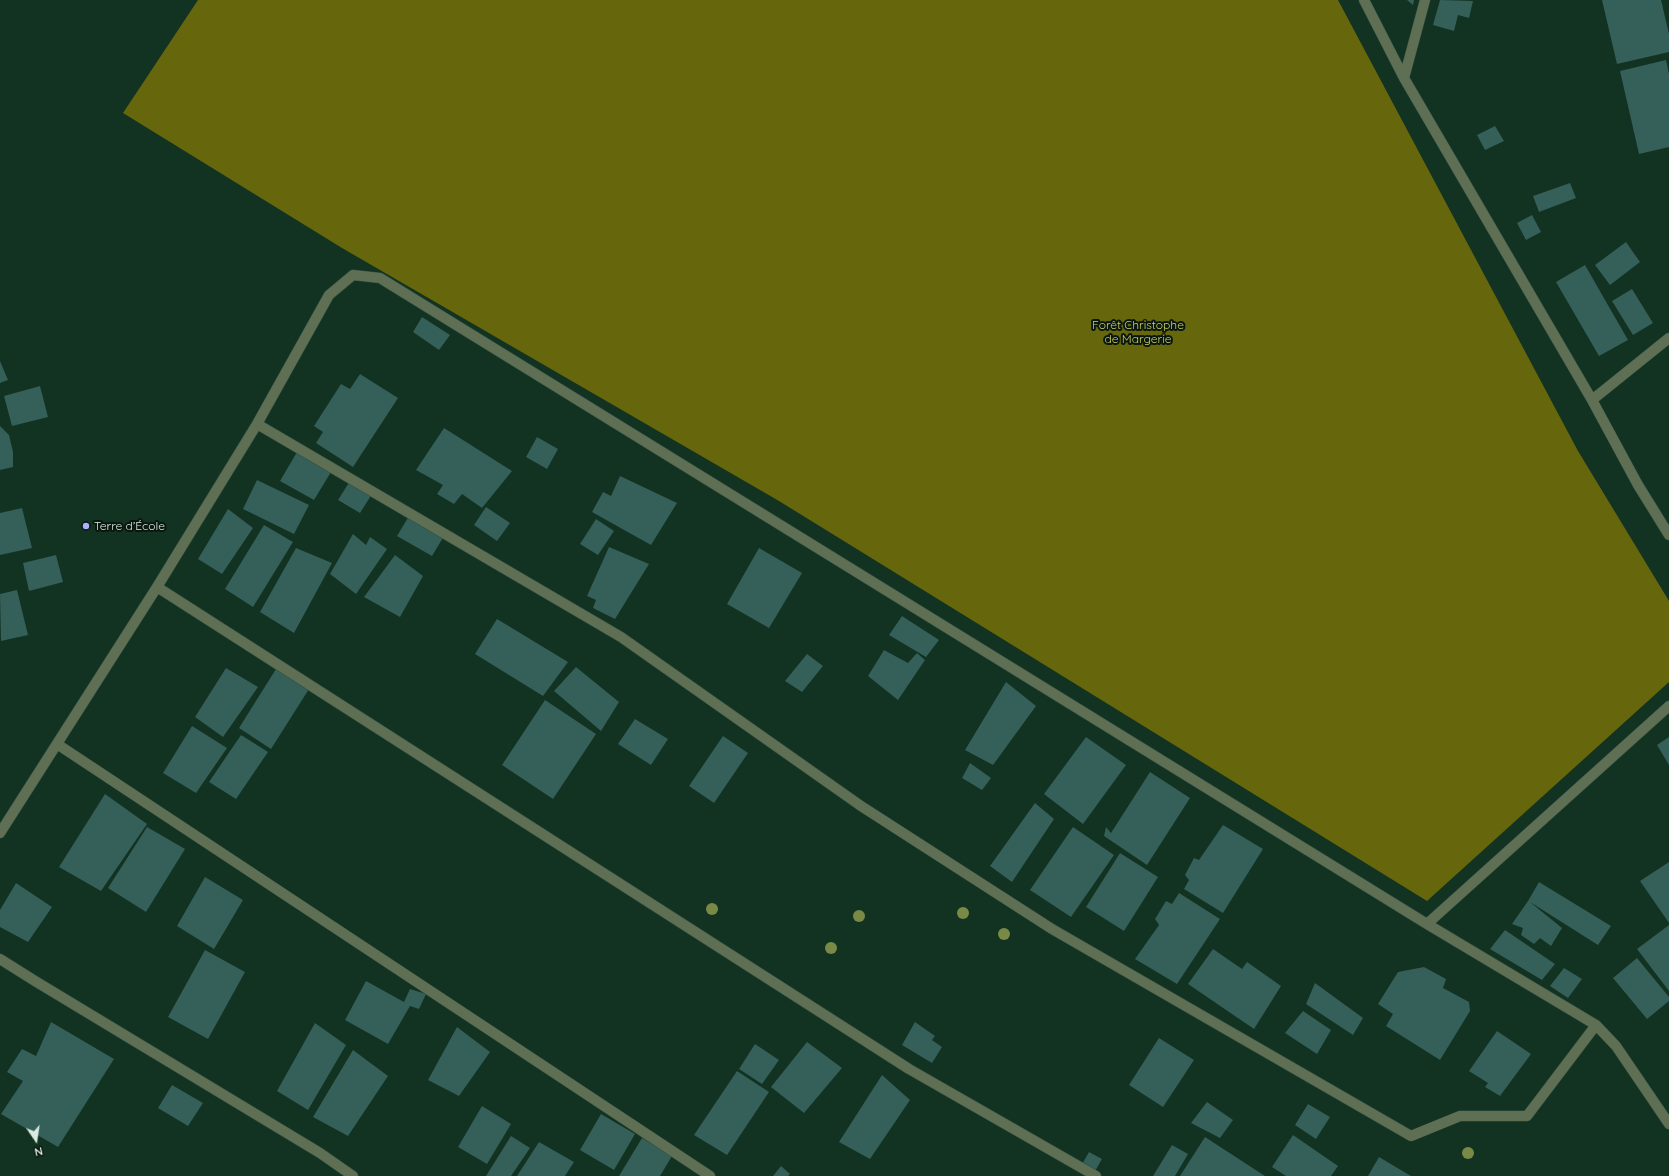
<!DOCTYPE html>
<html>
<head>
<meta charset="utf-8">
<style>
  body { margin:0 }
  #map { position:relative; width:1669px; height:1176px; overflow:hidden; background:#123222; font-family:Quicksand,sans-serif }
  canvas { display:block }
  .north { position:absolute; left:16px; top:1120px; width:40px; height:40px; -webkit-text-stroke:3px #09170f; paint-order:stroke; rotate:167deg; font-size:11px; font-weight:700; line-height:16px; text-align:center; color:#daece1 }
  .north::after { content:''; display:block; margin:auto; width:14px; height:18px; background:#daece1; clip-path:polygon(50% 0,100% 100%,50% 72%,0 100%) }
</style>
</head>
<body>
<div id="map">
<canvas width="1669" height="1176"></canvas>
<div class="north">N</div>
</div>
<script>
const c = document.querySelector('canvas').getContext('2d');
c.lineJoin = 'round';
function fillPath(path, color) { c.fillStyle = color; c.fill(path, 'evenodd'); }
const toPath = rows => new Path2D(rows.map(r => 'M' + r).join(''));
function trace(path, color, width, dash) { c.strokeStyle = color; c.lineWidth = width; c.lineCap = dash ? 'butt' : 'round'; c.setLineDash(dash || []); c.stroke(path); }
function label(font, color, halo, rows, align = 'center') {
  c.font = font + ' Quicksand,sans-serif'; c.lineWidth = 4; c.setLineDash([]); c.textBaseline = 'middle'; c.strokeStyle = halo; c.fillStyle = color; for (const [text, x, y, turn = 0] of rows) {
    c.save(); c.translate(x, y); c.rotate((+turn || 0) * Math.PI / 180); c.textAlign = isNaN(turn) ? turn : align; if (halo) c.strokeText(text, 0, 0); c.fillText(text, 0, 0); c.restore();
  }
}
fillPath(toPath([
  [198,0,1338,0,1578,451,1669,601,1669,682,1427,901,779,501,342,248,123,113]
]), '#66660c');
fillPath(toPath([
  [1407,0,1414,0,1413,5],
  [1440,0,1473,1,1469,18,1458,15,1454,31,1433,25],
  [1602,0,1661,0,1669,34,1669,52,1617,64],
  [1666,60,1669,74,1669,147,1639,154,1620,71],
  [1495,126,1504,141,1485,150,1477,135],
  [1570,183,1576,198,1539,212,1533,196],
  [1532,215,1541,232,1526,240,1517,223],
  [1626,242,1640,262,1610,285,1595,265],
  [1585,265,1628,340,1599,356,1556,282],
  [1632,289,1653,323,1633,335,1612,301],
  [422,317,450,335,439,350,413,332],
  [0,361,8,380,0,383],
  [360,374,398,398,353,467,316,443,323,432,314,426,341,384,350,389],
  [40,386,48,417,12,426,4,396],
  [0,426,9,435,13,452,13,467,0,470],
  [444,428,512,471,482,508,462,494,454,504,437,494,443,485,416,470],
  [537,437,558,449,547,469,526,457],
  [297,452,331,472,314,500,280,481],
  [620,476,677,503,651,545,592,512,603,492,611,496],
  [257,480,309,505,294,534,243,509],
  [350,481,372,494,360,513,338,500],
  [486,507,510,523,497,541,474,525],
  [22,508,32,548,0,555,0,513],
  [228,509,253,528,222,574,198,559],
  [409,516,444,536,432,556,397,536],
  [596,519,614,531,598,555,580,544],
  [264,525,293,542,253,607,225,589],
  [353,534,366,545,370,537,387,549,356,594,330,574],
  [609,547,649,564,615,619,593,608,596,600,587,596],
  [296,548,332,563,294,633,260,612],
  [759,548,802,573,769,628,727,604],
  [56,555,63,582,29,591,23,563],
  [395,555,423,576,400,617,364,597],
  [17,590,28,635,1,641,0,594],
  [902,616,939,640,926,657,889,635],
  [497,619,568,662,543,696,475,654],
  [884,650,908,663,917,653,925,660,898,700,868,676],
  [807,654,823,666,802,692,785,681],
  [576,667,619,702,601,731,554,691],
  [226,668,258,687,223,737,195,717],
  [276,669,309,689,271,749,239,728],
  [1006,682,1036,706,993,765,965,750],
  [545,700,596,734,553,799,502,765],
  [635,719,668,739,651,765,618,744],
  [192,726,227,748,196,793,163,773],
  [241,735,268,752,236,799,209,782],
  [723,736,748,753,714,803,689,786],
  [1086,737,1126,765,1083,824,1044,794],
  [1669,737,1669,765,1657,745],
  [970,763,991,778,982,790,962,778],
  [1150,772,1190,798,1147,865,1104,836,1106,827,1111,833],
  [105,794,147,824,101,891,59,867],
  [1035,803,1054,819,1012,882,990,866],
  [1223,825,1263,849,1223,913,1184,889,1189,880,1185,875,1194,858,1199,860],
  [147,827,185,849,146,912,108,888],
  [1073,827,1114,855,1071,917,1030,890],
  [1120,853,1158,877,1124,931,1086,907],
  [1669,862,1669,923,1640,881],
  [205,877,243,900,214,949,177,926],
  [1539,882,1611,926,1598,945,1530,902,1562,928,1551,946,1540,938,1534,944,1521,935,1523,928,1512,924,1528,901],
  [16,883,52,907,28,942,0,927,0,910],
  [1179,893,1220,919,1177,984,1135,959,1159,925,1155,919,1166,901,1172,904],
  [1669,925,1669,991,1637,949],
  [1505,930,1555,964,1542,980,1490,949],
  [1213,949,1242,969,1247,962,1281,986,1254,1029,1188,984],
  [205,950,245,972,208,1039,168,1017],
  [1637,958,1669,997,1669,1001,1647,1019,1613,978],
  [1424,967,1446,979,1443,988,1469,1002,1470,1011,1440,1060,1386,1026,1393,1014,1378,1004,1398,972],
  [1564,968,1582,979,1568,998,1550,986],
  [366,981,404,1002,410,989,426,994,419,1009,410,1006,388,1044,345,1020],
  [1315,983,1363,1018,1353,1035,1306,1004],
  [1303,1011,1331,1030,1317,1054,1285,1033],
  [51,1022,114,1059,58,1147,1,1114,23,1081,7,1072,22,1049,36,1056],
  [915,1022,935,1036,932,1040,942,1047,932,1063,902,1045],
  [315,1023,346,1045,308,1110,277,1091],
  [457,1027,490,1052,459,1096,428,1080],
  [1497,1031,1531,1054,1500,1096,1485,1087,1488,1083,1469,1071],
  [1159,1038,1194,1060,1163,1107,1129,1085],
  [807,1042,842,1068,804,1113,771,1087],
  [755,1044,779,1060,762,1084,739,1069],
  [353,1050,388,1076,348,1136,313,1117],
  [737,1071,769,1092,727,1155,694,1135],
  [882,1075,910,1100,870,1159,839,1142],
  [172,1085,203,1103,188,1126,158,1108],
  [1207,1102,1233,1120,1220,1138,1191,1123],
  [1308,1104,1330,1117,1316,1139,1295,1125],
  [482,1106,511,1124,487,1164,458,1147],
  [601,1114,635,1134,614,1170,580,1150],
  [1293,1135,1338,1166,1331,1176,1286,1176,1272,1167],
  [511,1136,530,1148,511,1176,486,1176],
  [1205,1137,1265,1176,1180,1176],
  [642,1138,672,1156,660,1176,619,1176],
  [539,1142,574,1162,565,1176,517,1176],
  [1172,1145,1188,1154,1175,1176,1153,1176],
  [1089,1152,1102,1159,1094,1173,1081,1166],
  [1379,1157,1411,1176,1368,1176],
  [781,1166,790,1174,788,1176,773,1176]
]), '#355f59');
const street = toPath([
  [1364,0,1404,78,1592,400,1638,485,1669,535],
  [1404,78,1425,0],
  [1592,400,1669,338],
  [257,424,621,637,861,806,1052,929,1411,1136,1460,1116,1527,1116,1596,1025],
  [157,587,909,1069,1096,1176],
  [57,744,710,1176],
  [0,833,157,587,257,424,329,295,353,275,380,278,1427,924,1596,1025,1616,1046,1669,1124],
  [1427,924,1669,706],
  [0,959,35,981,320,1153,353,1176]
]);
trace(street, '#325041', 11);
trace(street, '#5e6f54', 10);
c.fillStyle = '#7a8946';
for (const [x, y] of [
  [712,909],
  [963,913],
  [859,916],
  [1004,934],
  [831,948],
  [1468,1153]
]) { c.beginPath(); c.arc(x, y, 6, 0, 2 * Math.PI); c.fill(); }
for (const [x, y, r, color] of [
  [86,526,4,"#acaffb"]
]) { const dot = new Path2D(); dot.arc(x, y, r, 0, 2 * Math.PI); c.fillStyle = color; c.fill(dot); trace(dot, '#09170f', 1.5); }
label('12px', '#d0d163', '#09170f', [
  ["Forêt Christophe",1138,325],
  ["de Margerie",1138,339]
]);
label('12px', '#daece1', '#09170f', [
  ["Terre d’École",94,526]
], 'left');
</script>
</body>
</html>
